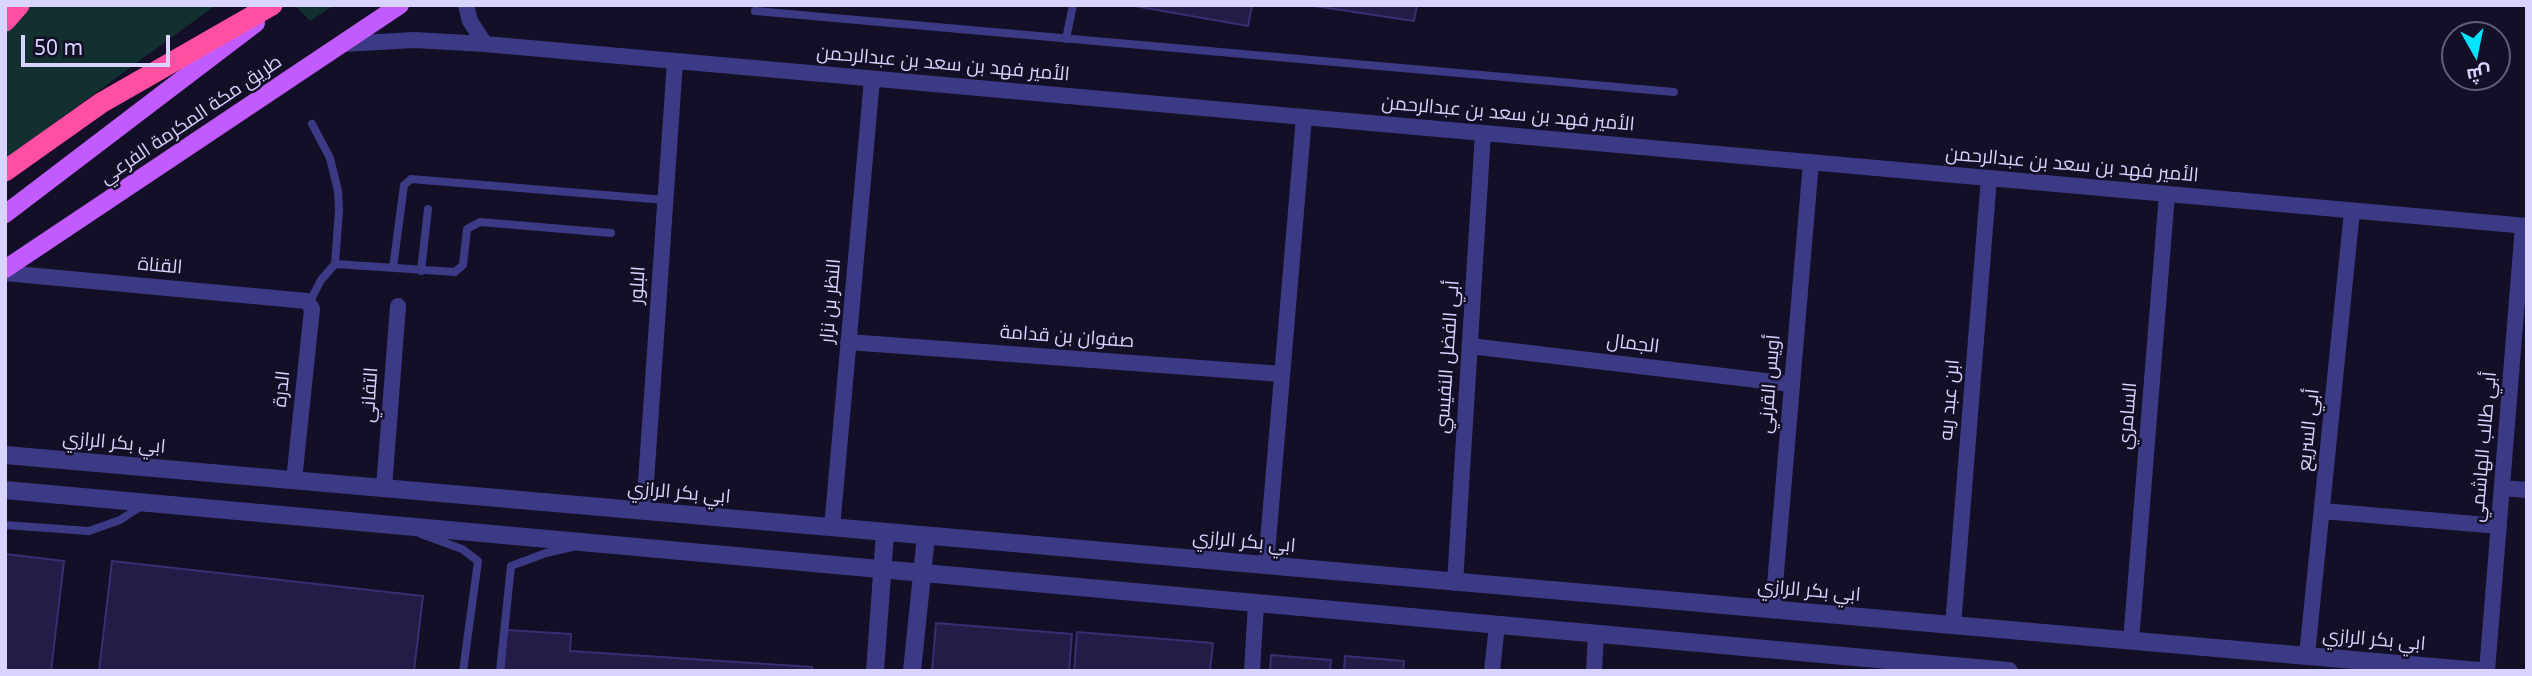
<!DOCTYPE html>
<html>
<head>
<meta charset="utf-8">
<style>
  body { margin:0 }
  #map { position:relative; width:2532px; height:676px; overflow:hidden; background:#130f26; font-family:"Noto Sans",Cairo,sans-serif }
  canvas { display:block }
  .frame { position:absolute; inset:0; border:7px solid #d9d4ff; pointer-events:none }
  .north { position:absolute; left:2441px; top:21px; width:70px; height:70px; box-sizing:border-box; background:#130f26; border:2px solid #625e7d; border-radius:50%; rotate:171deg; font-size:19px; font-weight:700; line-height:28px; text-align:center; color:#d9d4ff }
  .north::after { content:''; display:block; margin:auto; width:24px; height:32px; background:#00e5ff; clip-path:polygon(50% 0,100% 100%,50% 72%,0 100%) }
  .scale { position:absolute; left:21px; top:35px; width:149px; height:32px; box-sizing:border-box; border:4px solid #d9d4ff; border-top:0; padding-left:9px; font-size:21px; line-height:24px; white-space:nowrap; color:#d9d4ff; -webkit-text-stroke:5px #130f26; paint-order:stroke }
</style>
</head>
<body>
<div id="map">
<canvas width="2532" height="676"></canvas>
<div class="frame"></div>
<div class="north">ش</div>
<div class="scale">50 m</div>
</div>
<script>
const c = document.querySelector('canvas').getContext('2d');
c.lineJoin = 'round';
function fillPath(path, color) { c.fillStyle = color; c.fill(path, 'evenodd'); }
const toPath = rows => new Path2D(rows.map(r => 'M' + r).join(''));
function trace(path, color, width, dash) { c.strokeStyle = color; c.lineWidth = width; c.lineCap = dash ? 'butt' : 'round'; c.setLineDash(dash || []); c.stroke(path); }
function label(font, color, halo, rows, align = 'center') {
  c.font = font + ' "Noto Sans",Cairo,sans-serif'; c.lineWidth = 5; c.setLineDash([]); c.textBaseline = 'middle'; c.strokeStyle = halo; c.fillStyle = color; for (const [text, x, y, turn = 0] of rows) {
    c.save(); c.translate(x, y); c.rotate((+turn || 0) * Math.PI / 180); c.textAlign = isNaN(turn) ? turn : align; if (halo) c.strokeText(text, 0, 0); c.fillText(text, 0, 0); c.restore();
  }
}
fillPath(toPath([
  [5,5,216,5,5,159],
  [295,5,334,5,310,21]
]), '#12302f');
const building = toPath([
  [1129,5,1252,5,1248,26,1129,5],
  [1308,5,1417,5,1414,21,1308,5],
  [5,554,64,561,51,671,5,671,5,554],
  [112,561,423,596,414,671,99,671,112,561],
  [936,623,1072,634,1069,671,932,671,936,623],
  [506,630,571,634,570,651,812,667,812,671,504,671,506,630],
  [1077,632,1213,643,1210,671,1074,671,1077,632],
  [1271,655,1331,660,1330,671,1270,671,1271,655],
  [1345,656,1404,661,1403,671,1344,671,1345,656]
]);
fillPath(building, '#241b47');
trace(building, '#3b2d73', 2);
trace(toPath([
  [755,11,1674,92],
  [1066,39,1073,5],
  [335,264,455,272,463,265,467,229,480,222,611,233],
  [393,268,404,185,411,179,665,200],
  [421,271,428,209],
  [309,303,321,280,335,264,339,210,338,191,330,158,312,124],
  [5,525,89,531,120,520,143,505],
  [421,534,462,549,478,561,463,671],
  [500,671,511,566,546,553,572,547]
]), '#3d3a85', 8);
trace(toPath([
  [466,5,470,21,485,44],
  [343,44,414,40,485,44,2527,226],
  [5,273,307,301,312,309,294,480],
  [848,342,1282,374],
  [1470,346,1791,384],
  [384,488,398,306],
  [2502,488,2527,490],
  [644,511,675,61],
  [2322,511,2499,526],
  [832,528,872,79],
  [1266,565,1304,117],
  [1455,583,1483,133],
  [1773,608,1811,162],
  [1953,626,1989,178],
  [2131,641,2167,194],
  [2307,655,2352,211],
  [1252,671,1256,604],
  [1492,671,1497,625],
  [1594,671,1596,634],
  [2487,671,2523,226]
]), '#3d3a85', 16);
trace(toPath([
  [5,455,2479,671],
  [5,490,2009,671],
  [875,671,885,533],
  [912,671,926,536]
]), '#3d3a85', 18);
trace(toPath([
  [5,214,256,23],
  [5,269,400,5]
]), '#c25bff', 18);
trace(toPath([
  [5,21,19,5],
  [5,171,101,103,272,5]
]), '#ff4fa3', 21);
label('19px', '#d9d4ff', '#130f26', [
  ["الأمير فهد بن سعد بن عبدالرحمن",943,64,5],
  ["الأمير فهد بن سعد بن عبدالرحمن",1508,114,5],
  ["طريق مكة المكرمة الفرعي",191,120,-34],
  ["الأمير فهد بن سعد بن عبدالرحمن",2072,165,5],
  ["القناة",160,266,5],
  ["البلور",638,285,-86],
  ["النظر بن نزار",831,301,-85],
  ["صفوان بن قدامة",1067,337,4],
  ["الجمال",1633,344,7],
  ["أبي الفضل النفيسي",1448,357,-86],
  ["أويس القرني",1770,384,-85],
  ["الدرة",282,389,-84],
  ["التفاني",370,395,-86],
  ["ابن عبد ربه",1950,400,-85],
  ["السامري",2128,416,-85],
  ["أبي السريع",2309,430,-84],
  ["ابي بكر الرازي",114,443,5],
  ["أبي طالب الهاشمي",2484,447,-85],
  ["ابي بكر الرازي",679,493,5],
  ["ابي بكر الرازي",1244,542,5],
  ["ابي بكر الرازي",1809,591,5],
  ["ابي بكر الرازي",2374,640,5]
]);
</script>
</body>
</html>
